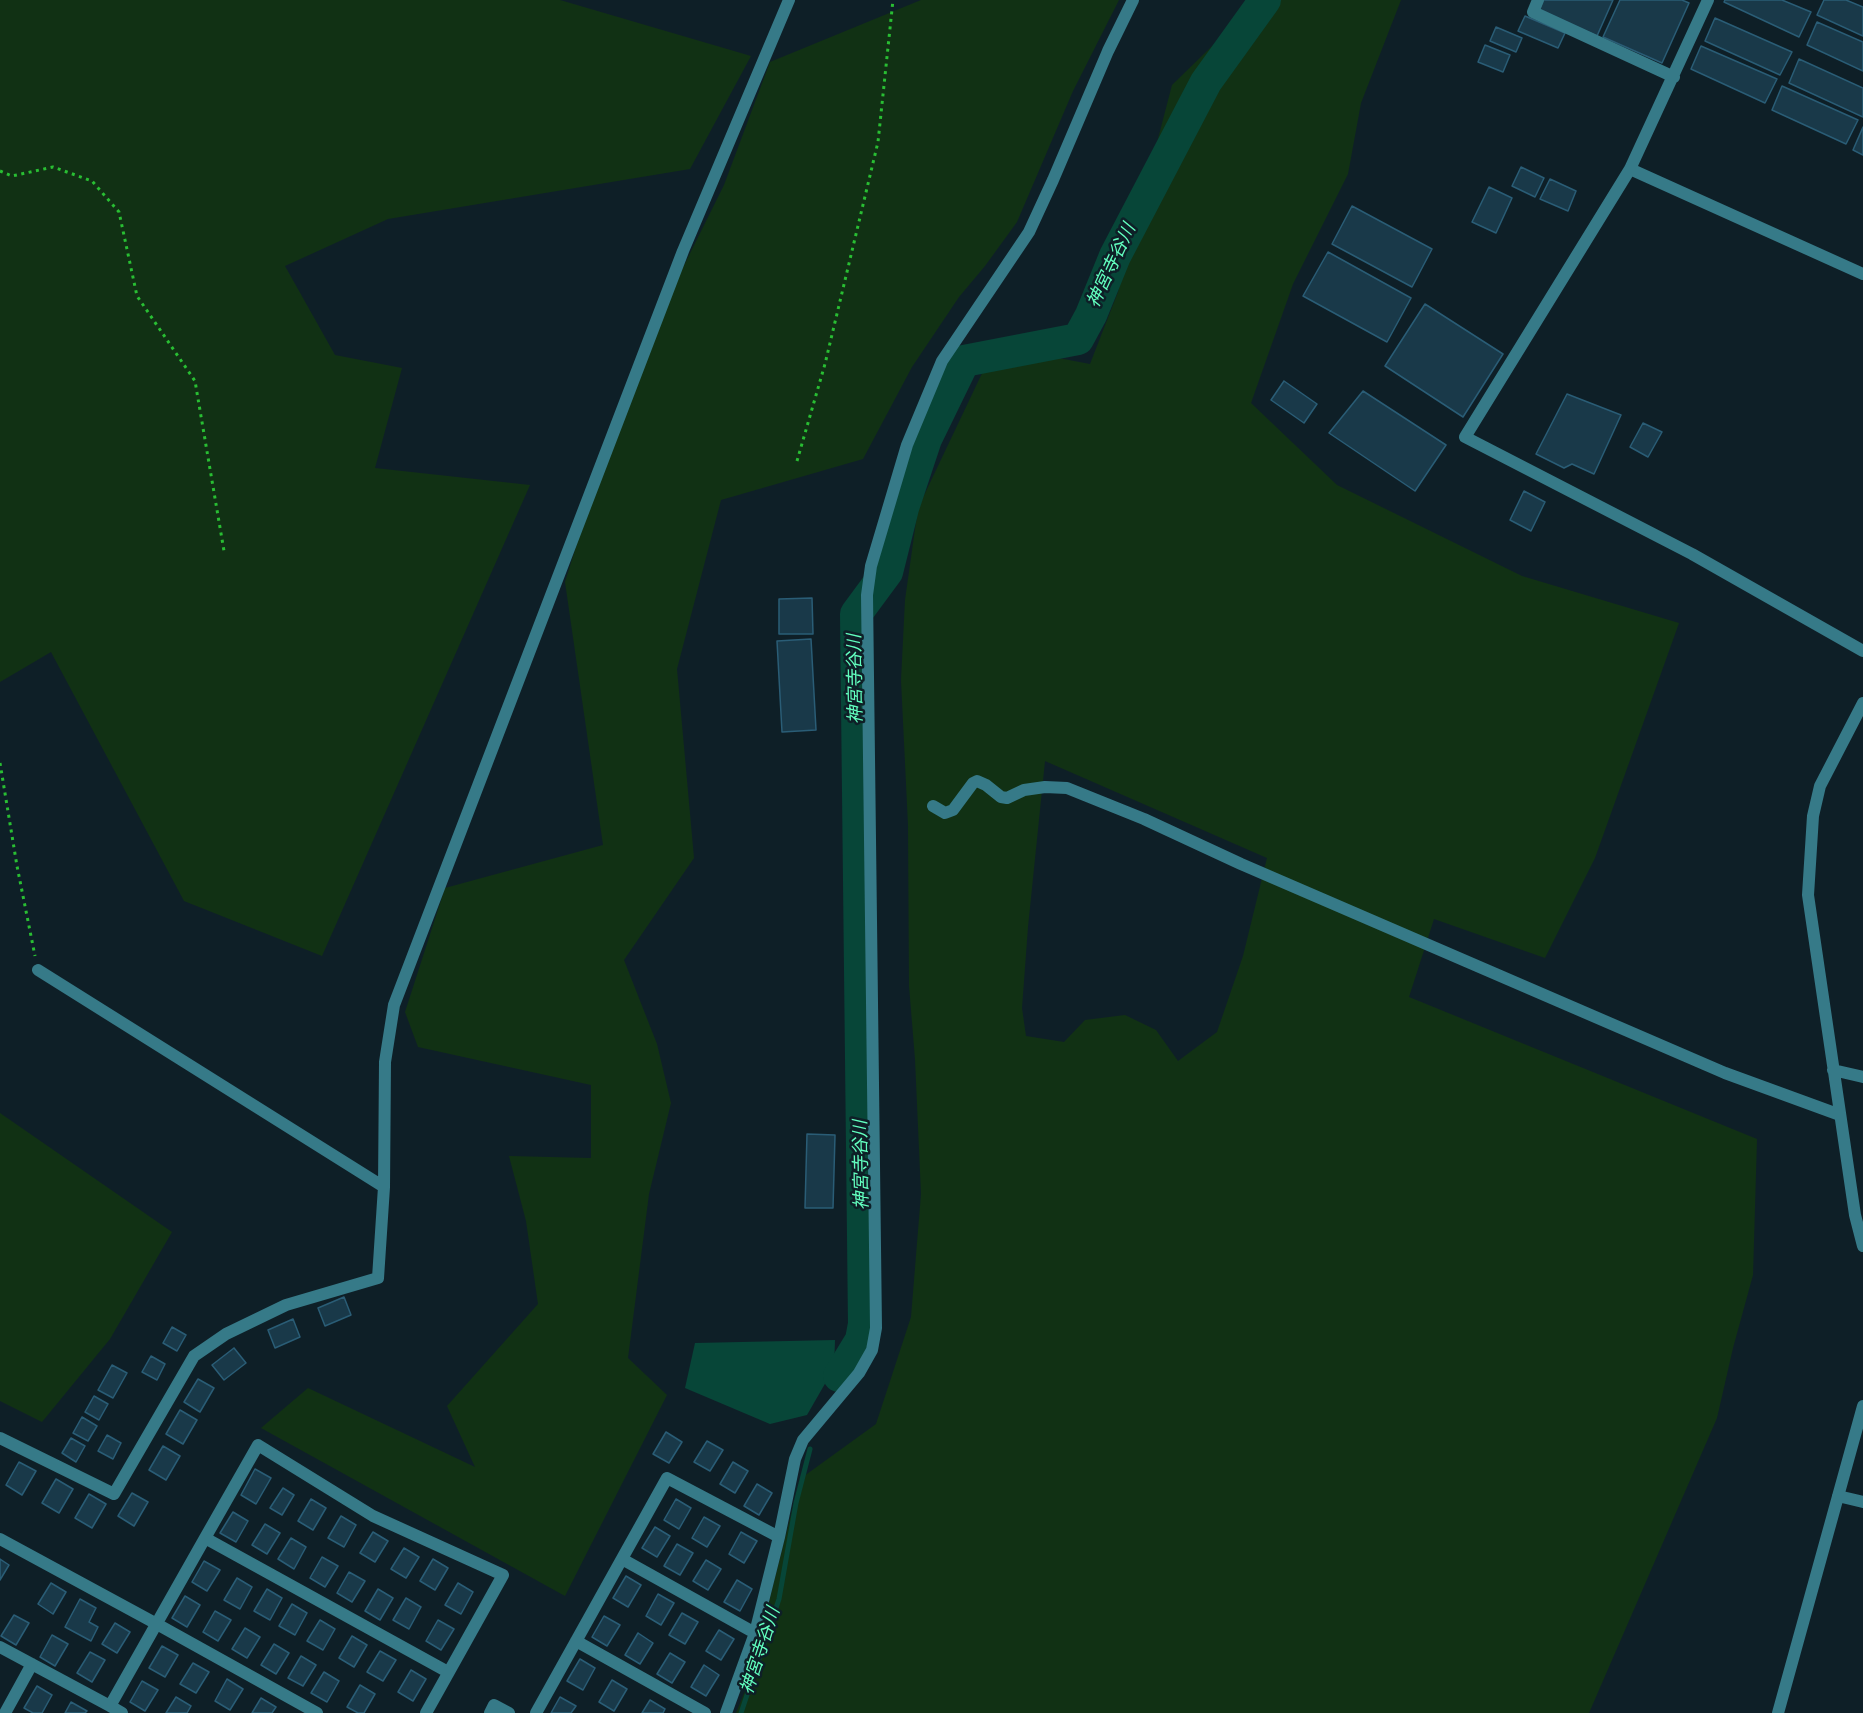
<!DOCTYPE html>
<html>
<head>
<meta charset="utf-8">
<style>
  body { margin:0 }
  canvas { display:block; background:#0e1f27 }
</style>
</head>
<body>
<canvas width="1863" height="1713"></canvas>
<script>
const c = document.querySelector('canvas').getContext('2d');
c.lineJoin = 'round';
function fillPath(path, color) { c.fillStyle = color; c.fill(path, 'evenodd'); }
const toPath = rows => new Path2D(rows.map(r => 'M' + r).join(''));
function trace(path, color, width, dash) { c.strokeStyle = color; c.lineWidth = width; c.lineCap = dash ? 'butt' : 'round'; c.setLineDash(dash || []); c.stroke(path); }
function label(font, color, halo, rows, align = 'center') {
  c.font = font + ' "DM Sans","Noto Sans JP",sans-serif'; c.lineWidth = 5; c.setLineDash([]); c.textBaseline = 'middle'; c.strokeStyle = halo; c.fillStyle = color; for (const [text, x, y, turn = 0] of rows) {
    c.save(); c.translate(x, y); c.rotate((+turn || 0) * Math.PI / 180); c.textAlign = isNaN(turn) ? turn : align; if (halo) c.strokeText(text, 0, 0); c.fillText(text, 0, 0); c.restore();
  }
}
fillPath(toPath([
  [0,0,560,0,751,56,690,169,388,219,285,266,335,355,402,368,375,468,530,485,322,956,184,901,51,652,0,682],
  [921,0,1119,0,1073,91,1017,222,985,266,959,297,912,367,863,459,721,500,677,669,694,858,624,960,657,1044,671,1103,649,1194,628,1358,667,1395,565,1596,261,1428,308,1388,475,1467,447,1406,538,1304,526,1221,509,1156,591,1158,591,1085,418,1047,405,1012,445,888,603,845,565,582,629,376,724,185,770,62],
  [1254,0,1401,0,1361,103,1348,174,1293,284,1251,403,1337,485,1522,576,1679,623,1595,858,1545,958,1434,919,1409,997,1757,1139,1753,1275,1733,1348,1717,1418,1589,1713,736,1713,749,1681,800,1479,876,1424,911,1317,921,1194,915,1059,909,986,908,825,901,680,905,600,918,508,995,346,1090,364,1118,292,1172,85,1245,14],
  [1045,761,1267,858,1243,956,1217,1032,1178,1061,1156,1030,1125,1015,1085,1020,1064,1042,1026,1036,1022,1008,1028,927],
  [0,1113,172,1232,110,1339,42,1422,0,1401]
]), '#113114');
fillPath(toPath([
  [835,1340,834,1368,807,1415,770,1424,685,1388,695,1343]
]), '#074638');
trace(toPath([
  [741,1713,779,1599,796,1503,810,1449]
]), '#074638', 5);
trace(toPath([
  [839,1376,861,1340,864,1324,856,614,887,572,903,508,926,439,964,361,1078,339,1091,315,1115,256,1206,82,1265,0]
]), '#074638', 32);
const building = toPath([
  [1543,0,1613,0,1597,36,1539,11,1543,0],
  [1620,0,1682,0,1689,3,1662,63,1603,37,1620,0],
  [1725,0,1782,0,1811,12,1799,37,1724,2,1725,0],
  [1824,0,1846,0,1863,7,1863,36,1817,15,1824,0],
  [1525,16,1565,33,1558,48,1518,31,1525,16],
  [1715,18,1792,52,1780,75,1705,41,1715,18],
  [1817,22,1863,42,1863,71,1807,45,1817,22],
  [1496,27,1522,38,1516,52,1490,41,1496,27],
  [1485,45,1510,55,1503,72,1478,62,1485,45],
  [1701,46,1777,79,1765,103,1691,69,1701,46],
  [1799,59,1863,88,1863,117,1789,83,1799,59],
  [1782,86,1858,120,1846,144,1772,110,1782,86],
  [1863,127,1863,155,1853,150,1863,127],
  [1521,167,1544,178,1535,197,1512,186,1521,167],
  [1550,179,1576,191,1568,211,1540,199,1550,179],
  [1489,187,1512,198,1496,233,1472,222,1489,187],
  [1352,206,1432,249,1412,287,1332,244,1352,206],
  [1328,252,1411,298,1387,342,1303,296,1328,252],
  [1425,304,1503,354,1463,417,1385,366,1425,304],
  [1284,381,1317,404,1304,423,1271,400,1284,381],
  [1363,391,1446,445,1415,491,1329,433,1363,391],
  [1567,394,1621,415,1594,474,1572,464,1564,468,1536,454,1567,394],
  [1643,423,1662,432,1648,457,1630,447,1643,423],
  [1524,491,1545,502,1531,531,1510,520,1524,491],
  [812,598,813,634,779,634,779,599,812,598],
  [811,639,816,730,782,732,777,641,811,639],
  [807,1134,835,1135,833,1208,805,1208,807,1134],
  [344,1297,351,1315,325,1326,318,1308,344,1297],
  [293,1319,300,1337,275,1348,268,1330,293,1319],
  [172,1327,186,1335,177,1351,163,1343,172,1327],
  [234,1348,246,1363,224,1380,212,1365,234,1348],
  [151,1356,165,1364,157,1380,142,1372,151,1356],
  [112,1365,127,1373,113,1398,98,1390,112,1365],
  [198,1379,214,1388,200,1412,184,1402,198,1379],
  [94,1396,108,1404,99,1420,85,1412,94,1396],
  [180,1410,197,1420,183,1444,166,1434,180,1410],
  [82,1417,97,1426,88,1441,73,1433,82,1417],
  [666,1432,682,1442,669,1463,653,1454,666,1432],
  [107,1435,121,1443,113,1459,98,1451,107,1435],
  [71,1438,85,1446,76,1462,62,1453,71,1438],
  [707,1441,723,1450,710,1471,694,1462,707,1441],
  [163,1446,180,1456,166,1480,149,1470,163,1446],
  [19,1462,36,1471,22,1495,6,1485,19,1462],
  [733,1462,748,1471,735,1493,720,1484,733,1462],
  [255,1469,271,1478,256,1504,241,1495,255,1469],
  [56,1479,73,1489,59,1513,42,1503,56,1479],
  [757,1484,772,1493,759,1515,744,1506,757,1484],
  [283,1488,294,1495,282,1515,270,1508,283,1488],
  [132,1493,148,1502,134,1526,118,1516,132,1493],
  [89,1494,106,1504,92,1528,75,1518,89,1494],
  [311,1499,326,1508,313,1530,298,1521,311,1499],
  [676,1499,691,1508,679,1529,664,1520,676,1499],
  [233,1512,248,1521,236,1542,220,1533,233,1512],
  [341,1516,356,1525,344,1547,328,1538,341,1516],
  [704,1517,720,1526,707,1547,692,1538,704,1517],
  [265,1524,280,1533,267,1554,252,1545,265,1524],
  [655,1527,670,1536,657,1557,642,1548,655,1527],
  [373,1532,388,1541,375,1562,360,1553,373,1532],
  [741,1532,757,1541,744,1563,729,1554,741,1532],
  [291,1538,306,1547,294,1569,278,1559,291,1538],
  [677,1544,693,1553,680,1575,664,1566,677,1544],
  [404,1548,419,1557,406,1578,391,1569,404,1548],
  [322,1557,338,1566,325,1587,310,1578,322,1557],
  [0,1559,9,1565,0,1580,0,1559],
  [433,1559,448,1568,435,1590,420,1581,433,1559],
  [706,1560,721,1569,708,1590,693,1581,706,1560],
  [204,1561,220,1570,207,1591,192,1582,204,1561],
  [349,1572,365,1581,352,1602,337,1593,349,1572],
  [626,1576,641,1585,628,1607,613,1598,626,1576],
  [237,1578,252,1587,240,1609,224,1600,237,1578],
  [737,1580,752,1589,740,1611,724,1602,737,1580],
  [51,1583,66,1592,53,1614,38,1604,51,1583],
  [458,1583,473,1592,461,1614,445,1605,458,1583],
  [267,1589,282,1598,270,1620,254,1611,267,1589],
  [378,1589,393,1598,380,1620,365,1611,378,1589],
  [658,1594,674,1603,661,1625,646,1616,658,1594],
  [185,1596,200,1605,187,1627,172,1618,185,1596],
  [406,1598,421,1607,409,1629,393,1620,406,1598],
  [80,1599,96,1608,89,1622,98,1627,91,1641,65,1627,80,1599],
  [292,1604,307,1613,295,1635,279,1626,292,1604],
  [215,1611,231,1620,218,1641,203,1632,215,1611],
  [682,1613,698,1622,685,1644,669,1635,682,1613],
  [14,1615,29,1623,16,1645,1,1636,14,1615],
  [604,1616,620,1625,607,1646,592,1637,604,1616],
  [320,1620,335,1629,323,1650,307,1641,320,1620],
  [438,1620,454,1629,441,1650,426,1641,438,1620],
  [115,1623,130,1632,117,1653,102,1644,115,1623],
  [245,1628,260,1637,247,1658,232,1649,245,1628],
  [719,1630,734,1639,721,1660,706,1651,719,1630],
  [638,1633,653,1643,640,1664,625,1655,638,1633],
  [52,1635,68,1644,55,1666,40,1657,52,1635],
  [352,1636,367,1645,354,1667,339,1658,352,1636],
  [274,1644,289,1653,276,1674,261,1665,274,1644],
  [162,1646,178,1655,165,1677,149,1668,162,1646],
  [380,1651,396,1660,383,1681,367,1672,380,1651],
  [90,1652,105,1660,92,1682,77,1673,90,1652],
  [670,1653,685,1662,672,1683,657,1674,670,1653],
  [301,1656,316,1665,303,1686,288,1678,301,1656],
  [580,1659,595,1668,583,1690,567,1681,580,1659],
  [193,1663,209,1672,196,1693,180,1684,193,1663],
  [704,1665,719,1675,706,1696,691,1687,704,1665],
  [411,1670,426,1679,413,1701,398,1692,411,1670],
  [324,1672,339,1681,327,1702,311,1693,324,1672],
  [227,1679,243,1689,230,1710,215,1701,227,1679],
  [612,1680,627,1689,614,1711,599,1702,612,1680],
  [142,1681,158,1690,145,1711,130,1702,142,1681],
  [360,1685,375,1694,364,1713,358,1713,347,1707,360,1685],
  [37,1686,52,1695,42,1713,33,1713,24,1708,37,1686],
  [176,1697,191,1706,187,1713,166,1713,176,1697],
  [560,1697,576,1706,571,1713,551,1713,560,1697],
  [261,1698,276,1707,272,1713,252,1713,261,1698],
  [650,1700,665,1709,663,1713,642,1713,650,1700],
  [71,1702,87,1711,85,1713,65,1713,71,1702]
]);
fillPath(building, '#193949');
trace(building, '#2a5d76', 1.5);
trace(toPath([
  [0,171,12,176,53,167,92,181,119,212,137,296,195,381,224,551],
  [797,461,825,364,878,142,893,0],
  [0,763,17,866,35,956]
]), '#29be33', 3, [3, 4.5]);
trace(toPath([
  [1538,0,1533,12,1674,77],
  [1708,0,1630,169,1465,437,1692,554,1863,651],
  [1630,169,1863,274],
  [1863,703,1820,786,1813,816,1808,895,1855,1215,1863,1246],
  [933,806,945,813,953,810,973,783,977,781,986,785,1001,797,1007,798,1024,790,1045,787,1067,788,1144,819,1241,864,1725,1073,1840,1115],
  [38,970,384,1187],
  [1833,1070,1863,1077],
  [0,1438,114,1494,194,1356,226,1334,286,1305,378,1278,384,1187,385,1062,394,1005,683,251,789,0],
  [1838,1496,1863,1502],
  [205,1538,258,1445,373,1516,503,1575,426,1713],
  [0,1539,155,1623,317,1713],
  [622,1559,755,1633],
  [576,1641,705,1713],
  [0,1647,110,1706,205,1538,448,1672],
  [110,1706,122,1713],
  [5,1713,32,1664],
  [490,1713,494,1705,509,1713],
  [536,1713,667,1478,779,1537],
  [726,1713,755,1633,779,1537,795,1459,803,1440,859,1373,872,1350,876,1328,867,595,871,566,907,445,942,361,1029,232,1053,180,1108,51,1133,0],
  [1778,1713,1863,1406]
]), '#367a88', 12);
label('italic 18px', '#62ffbf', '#0e1f27', [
  ["神宮寺谷川",1112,266,-65],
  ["神宮寺谷川",856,679,-91],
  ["神宮寺谷川",862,1165,-91],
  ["神宮寺谷川",761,1651,-72]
]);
</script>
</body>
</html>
